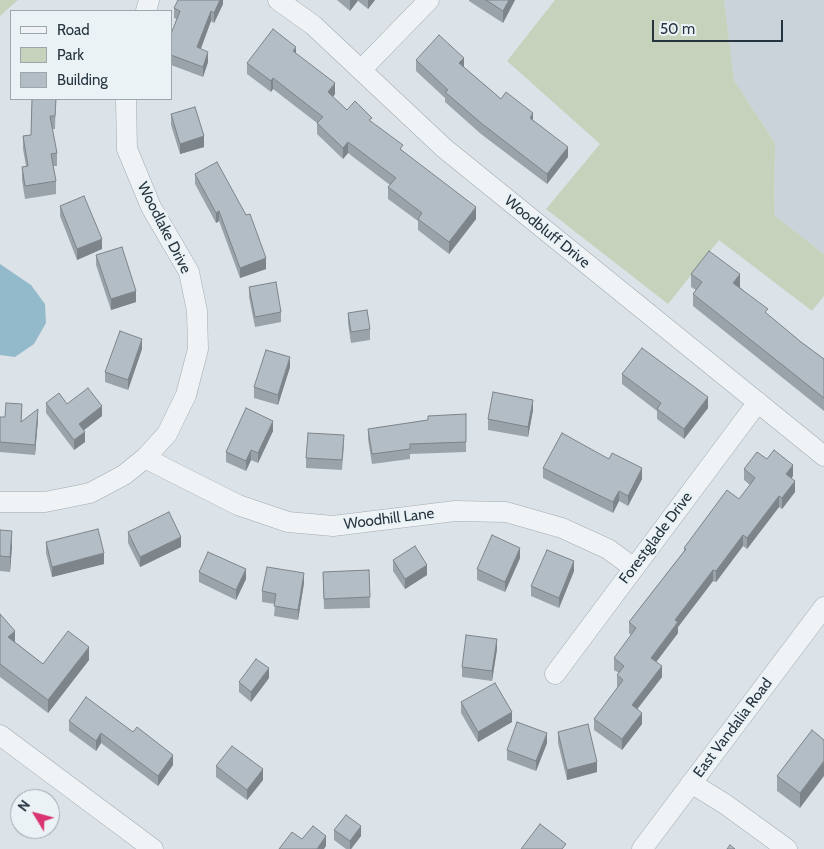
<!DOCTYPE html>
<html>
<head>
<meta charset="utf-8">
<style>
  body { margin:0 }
  #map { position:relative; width:824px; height:849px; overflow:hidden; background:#dce3e8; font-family:Cabin,sans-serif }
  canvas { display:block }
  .legend { position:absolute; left:10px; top:10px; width:162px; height:90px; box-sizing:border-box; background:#ebf2f5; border:1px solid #9ca6ac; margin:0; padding:6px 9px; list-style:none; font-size:15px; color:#25343f }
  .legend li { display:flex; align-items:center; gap:10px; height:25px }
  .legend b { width:25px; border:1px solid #9ca6ac }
  .north { position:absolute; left:10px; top:789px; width:50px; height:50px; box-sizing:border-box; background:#ebf2f5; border:1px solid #9ca6ac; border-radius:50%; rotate:307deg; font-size:14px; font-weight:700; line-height:20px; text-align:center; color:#25343f }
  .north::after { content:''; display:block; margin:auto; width:18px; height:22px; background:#d93571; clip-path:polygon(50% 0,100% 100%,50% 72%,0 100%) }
  .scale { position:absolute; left:652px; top:20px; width:131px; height:22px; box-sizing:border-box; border:2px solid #25343f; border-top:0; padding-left:6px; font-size:15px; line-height:18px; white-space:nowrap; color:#25343f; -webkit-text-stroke:4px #ebf2f5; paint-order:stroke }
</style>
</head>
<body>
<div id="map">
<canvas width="824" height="849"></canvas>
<ul class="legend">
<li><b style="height:6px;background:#eff3f6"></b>Road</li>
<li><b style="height:14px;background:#c7d2bc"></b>Park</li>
<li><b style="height:14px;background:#b3bdc5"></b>Building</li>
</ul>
<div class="north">N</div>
<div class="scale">50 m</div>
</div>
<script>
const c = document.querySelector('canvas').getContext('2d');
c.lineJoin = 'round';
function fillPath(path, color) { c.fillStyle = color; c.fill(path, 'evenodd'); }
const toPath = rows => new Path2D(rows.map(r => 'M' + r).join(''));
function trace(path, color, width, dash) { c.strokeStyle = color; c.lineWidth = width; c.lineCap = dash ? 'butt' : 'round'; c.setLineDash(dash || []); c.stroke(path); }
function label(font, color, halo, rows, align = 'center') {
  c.font = font + ' Cabin,sans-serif'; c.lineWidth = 5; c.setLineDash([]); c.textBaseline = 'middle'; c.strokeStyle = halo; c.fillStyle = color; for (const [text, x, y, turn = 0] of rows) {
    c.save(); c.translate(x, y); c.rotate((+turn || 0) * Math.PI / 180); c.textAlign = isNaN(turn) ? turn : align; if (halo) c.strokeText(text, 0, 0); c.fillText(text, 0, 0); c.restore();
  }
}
fillPath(toPath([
  [724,0,824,0,824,254,774,215,775,143,734,80]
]), '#cad3da');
fillPath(toPath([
  [0,0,18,0,0,16],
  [555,0,724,0,734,80,775,143,774,215,824,254,824,296,812,311,719,240,668,304,546,209,600,144,507,61]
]), '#c7d2bc');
fillPath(toPath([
  [0,264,31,285,45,304,46,323,34,344,15,357,0,355]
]), '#93bacb');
const minor = toPath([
  [278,0,313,25,444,148,824,456],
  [146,11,149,0],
  [361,70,429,0],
  [145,458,238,505,288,522,333,526,455,511,506,512,562,528,608,549,634,568],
  [0,502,45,502,90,493,124,475,145,458,167,434,186,395,198,349,197,311,189,272,151,207,127,149,126,99],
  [555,674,758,402],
  [0,735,153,849],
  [691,783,725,804,787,849],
  [642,849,824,607]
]);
trace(minor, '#a1abb2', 21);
trace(minor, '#eff3f6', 20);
fillPath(toPath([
  [223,0,223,4,214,23,211,21,201,49,208,62,203,77,171,65,171,34,177,19,174,18,174,8],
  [337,0,375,0,368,9,358,1,350,11],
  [469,0,515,0,503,23,469,1],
  [296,53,335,94,333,97,347,110,372,122,476,219,449,254,418,230,418,221,388,199,388,187,390,185,348,153,343,159,317,134,317,123,273,89,271,92,247,74,247,63],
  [416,60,464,67,501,99,533,121,568,157,547,184,481,134,445,102,445,98,416,71],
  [32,99,56,99,55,129,52,129,57,153,57,166,53,166,56,181,56,194,25,199,22,180,22,167,26,166,23,149,23,136,31,135],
  [171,114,204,147,180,154,171,125],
  [195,174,266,269,240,278,219,221,216,223,195,184],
  [60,206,102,249,77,260,60,216],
  [96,255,136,302,111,310,96,265],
  [691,274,740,287,768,315,801,342,824,359,824,411,693,306,693,294,696,290,691,287],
  [249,287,281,312,281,322,255,327,249,297],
  [348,313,370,329,370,340,351,343,348,323],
  [142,349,128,390,105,382,105,372],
  [290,367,278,405,254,398,254,387],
  [622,374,708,408,684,439,657,419,657,411,622,384],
  [46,403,67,404,102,416,84,430,85,442,74,450,46,413],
  [533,410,528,437,488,430,488,419],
  [22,414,21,421,38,419,35,455,0,452,0,417,5,417],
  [466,414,466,452,410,454,410,459,372,464,368,439,368,429],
  [273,431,258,463,251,460,246,471,226,462,226,452],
  [344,445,342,470,306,468,306,458],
  [767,459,793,476,791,478,795,492,782,509,779,507,747,549,743,546,716,582,713,581,678,627,678,633,656,662,662,677,637,709,642,724,622,750,594,730,594,719,618,687,617,687,617,675,619,673,614,670,614,658,631,635,629,633,629,622,684,551,684,548,739,499,750,485,744,480,744,469],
  [543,468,642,479,628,506,619,501,613,513,543,478],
  [0,530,12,546,10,572,0,571],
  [128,532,181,547,140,567,128,543],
  [46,542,104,564,52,577,46,553],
  [520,558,505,592,477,580,477,569],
  [393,560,427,575,405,589,393,571],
  [369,570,370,608,324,609,323,572],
  [574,571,559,608,531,596,531,586],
  [199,572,246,579,236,600,199,582],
  [304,583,298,620,274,616,275,604,262,602,262,591],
  [0,614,15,642,43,664,89,660,48,713,0,677],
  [497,649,492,681,462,677,462,667],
  [269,678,251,702,239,692,239,682],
  [461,702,512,722,478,742,461,713],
  [69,721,133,732,173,765,158,786,101,743,96,751,69,731],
  [812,730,800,808,777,791,777,776],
  [558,732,597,772,567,780,558,743],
  [547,743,536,771,507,760,507,750],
  [216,766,263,780,247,800,216,777],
  [334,830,361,836,351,849,346,849,334,840]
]), '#9aa3a9');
fillPath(toPath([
  [220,0,223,0,223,4,214,23,214,13],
  [350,0,358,0,350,11],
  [368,0,375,0,368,9],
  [509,0,515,0,503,23,503,11],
  [211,11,211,21,197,58,197,47],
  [296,47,296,58,293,51],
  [208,52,208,62,203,77,203,67],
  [464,58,464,68,459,63],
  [273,78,273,89,271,92,271,81],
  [335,83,335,94,328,103,328,92],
  [533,113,533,123,530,118],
  [204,136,204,147,180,154,180,144],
  [348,142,348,153,343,159,343,148],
  [568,147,568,157,547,184,547,174],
  [476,207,476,219,449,254,449,242],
  [219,211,219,221,216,223,216,213],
  [102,239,102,249,77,260,77,249],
  [266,258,266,269,240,278,240,268],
  [740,274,740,287,733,295,733,283],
  [136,291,136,302,111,310,111,299],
  [142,339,142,349,128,390,128,380],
  [290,357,290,367,278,405,278,395],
  [708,397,708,408,684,439,684,429],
  [533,400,533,410,528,437,528,427],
  [102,406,102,416,79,434,79,424],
  [38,409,38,419,35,455,35,445],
  [273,421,273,431,258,463,258,453],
  [85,432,85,442,74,450,74,440],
  [251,450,251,460,246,471,246,461],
  [793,465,793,476,786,485,786,474],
  [642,468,642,479,628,506,628,496],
  [795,481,795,492,782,509,782,498],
  [619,491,619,501,613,513,613,502],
  [779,496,779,507,747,549,747,538],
  [12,531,12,546,10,572,10,557],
  [743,535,743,546,716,582,716,571],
  [181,537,181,547,140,567,140,557],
  [520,548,520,558,505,592,505,582],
  [104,553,104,564,52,577,52,567],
  [574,561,574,571,559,608,559,598],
  [427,565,427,575,405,589,405,579],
  [246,569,246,579,236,600,236,590],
  [713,570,713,581,678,627,678,633,651,669,651,658,675,620],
  [304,573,304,583,298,620,298,610],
  [15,631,15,644,8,637],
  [497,639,497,649,492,681,492,671],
  [89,647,89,660,48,713,48,700],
  [662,666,662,677,632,716,632,705],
  [269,668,269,678,251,702,251,692],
  [512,712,512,722,478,742,478,732],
  [642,713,642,724,622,750,622,739],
  [101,733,101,743,96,751,96,741],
  [547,733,547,743,536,771,536,761],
  [173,755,173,765,158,786,158,776],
  [824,761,824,776,800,808,800,793],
  [597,762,597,772,567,780,567,770],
  [263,769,263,780,247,800,247,790],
  [361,826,361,836,351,849,350,849,350,841],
  [326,836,326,846,324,849,317,849]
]), '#7d848a');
const building = toPath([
  [178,0,220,0,214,13,211,11,197,47,208,52,203,67,171,55,171,34,180,11,174,8,178,0],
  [486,0,509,0,503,11,486,0],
  [273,29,296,47,293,51,335,83,328,92,347,110,355,101,372,118,369,120,403,145,400,149,476,207,449,242,418,219,422,213,388,187,396,178,348,142,343,148,317,123,323,117,273,78,271,81,247,63,273,29],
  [439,35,464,58,459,63,501,99,506,92,533,113,530,118,568,147,547,174,481,123,445,92,448,90,416,60,439,35],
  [32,99,56,99,55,116,50,116,57,153,51,154,56,181,25,186,22,167,28,166,23,136,31,135,32,99],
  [195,107,204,136,180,144,171,114,195,107],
  [217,162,246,215,250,214,266,258,240,268,219,211,216,213,195,174,217,162],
  [84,196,102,239,77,249,60,206,84,196],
  [122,247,136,291,111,299,96,255,122,247],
  [709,251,740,274,733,283,768,309,765,312,801,342,824,359,824,398,693,294,702,282,691,274,709,251],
  [276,282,281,312,255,317,249,287,276,282],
  [367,310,370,329,351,332,348,313,367,310],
  [120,331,142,339,128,380,105,372,120,331],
  [642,348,708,397,684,429,657,409,661,403,622,374,642,348],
  [266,350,290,357,278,395,254,387,266,350],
  [88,388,102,406,79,424,85,432,74,440,46,403,59,393,67,404,88,388],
  [493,392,533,400,528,427,488,419,493,392],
  [6,403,22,404,21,422,38,409,35,445,0,442,0,417,5,417,6,403],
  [246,408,273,421,258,453,251,450,246,461,226,452,246,408],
  [466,414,466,442,410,444,410,449,372,454,368,429,428,420,428,416,466,414],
  [308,433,344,435,342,460,306,458,308,433],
  [562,433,609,459,612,453,642,468,628,496,619,491,613,502,543,468,562,433],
  [774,450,793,465,786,474,795,481,782,498,779,496,747,538,743,535,716,571,713,570,675,620,678,622,651,658,662,666,632,705,642,713,622,739,594,719,623,680,617,675,624,666,614,658,636,628,629,622,686,549,684,548,727,490,739,499,755,478,744,469,757,452,767,459,774,450],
  [169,512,181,537,140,557,128,532,169,512],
  [98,529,104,553,52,567,46,542,98,529],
  [0,530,12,531,10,557,0,556,0,530],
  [492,535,520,548,505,582,477,569,492,535],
  [415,546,427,565,405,579,393,560,415,546],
  [547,550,574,561,559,598,531,586,547,550],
  [208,552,246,569,236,590,199,572,208,552],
  [267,567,304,573,298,610,274,606,276,594,262,591,267,567],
  [369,570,370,597,324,599,323,572,369,570],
  [0,614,15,631,8,637,43,664,68,631,89,647,48,700,0,664,0,614],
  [466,635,497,639,492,671,462,667,466,635],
  [256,659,269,668,251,692,239,682,256,659],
  [495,683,512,712,478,732,461,702,495,683],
  [86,697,133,732,137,727,173,755,158,776,101,733,96,741,69,721,86,697],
  [517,722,547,733,536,761,507,750,517,722],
  [588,724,597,762,567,770,558,732,588,724],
  [812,730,824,740,824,761,800,793,777,776,812,730],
  [232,746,263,769,247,790,216,766,232,746],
  [346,815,361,826,350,841,334,830,346,815],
  [540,824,566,844,562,849,521,849,540,824],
  [313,826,326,836,317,849,279,849,292,832,302,839,313,826],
  [730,845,735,849,727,849,730,845]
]);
fillPath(building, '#b3bdc5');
trace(building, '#7d848a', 1);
label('15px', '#25343f', '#ebf2f5', [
  ["Woodlake Drive",164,228,63],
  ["Woodbluff Drive",547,232,39],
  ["Woodhill Lane",389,519,-7],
  ["Forestglade Drive",656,538,-53],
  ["East Vandalia Road",733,728,-53]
]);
</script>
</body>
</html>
